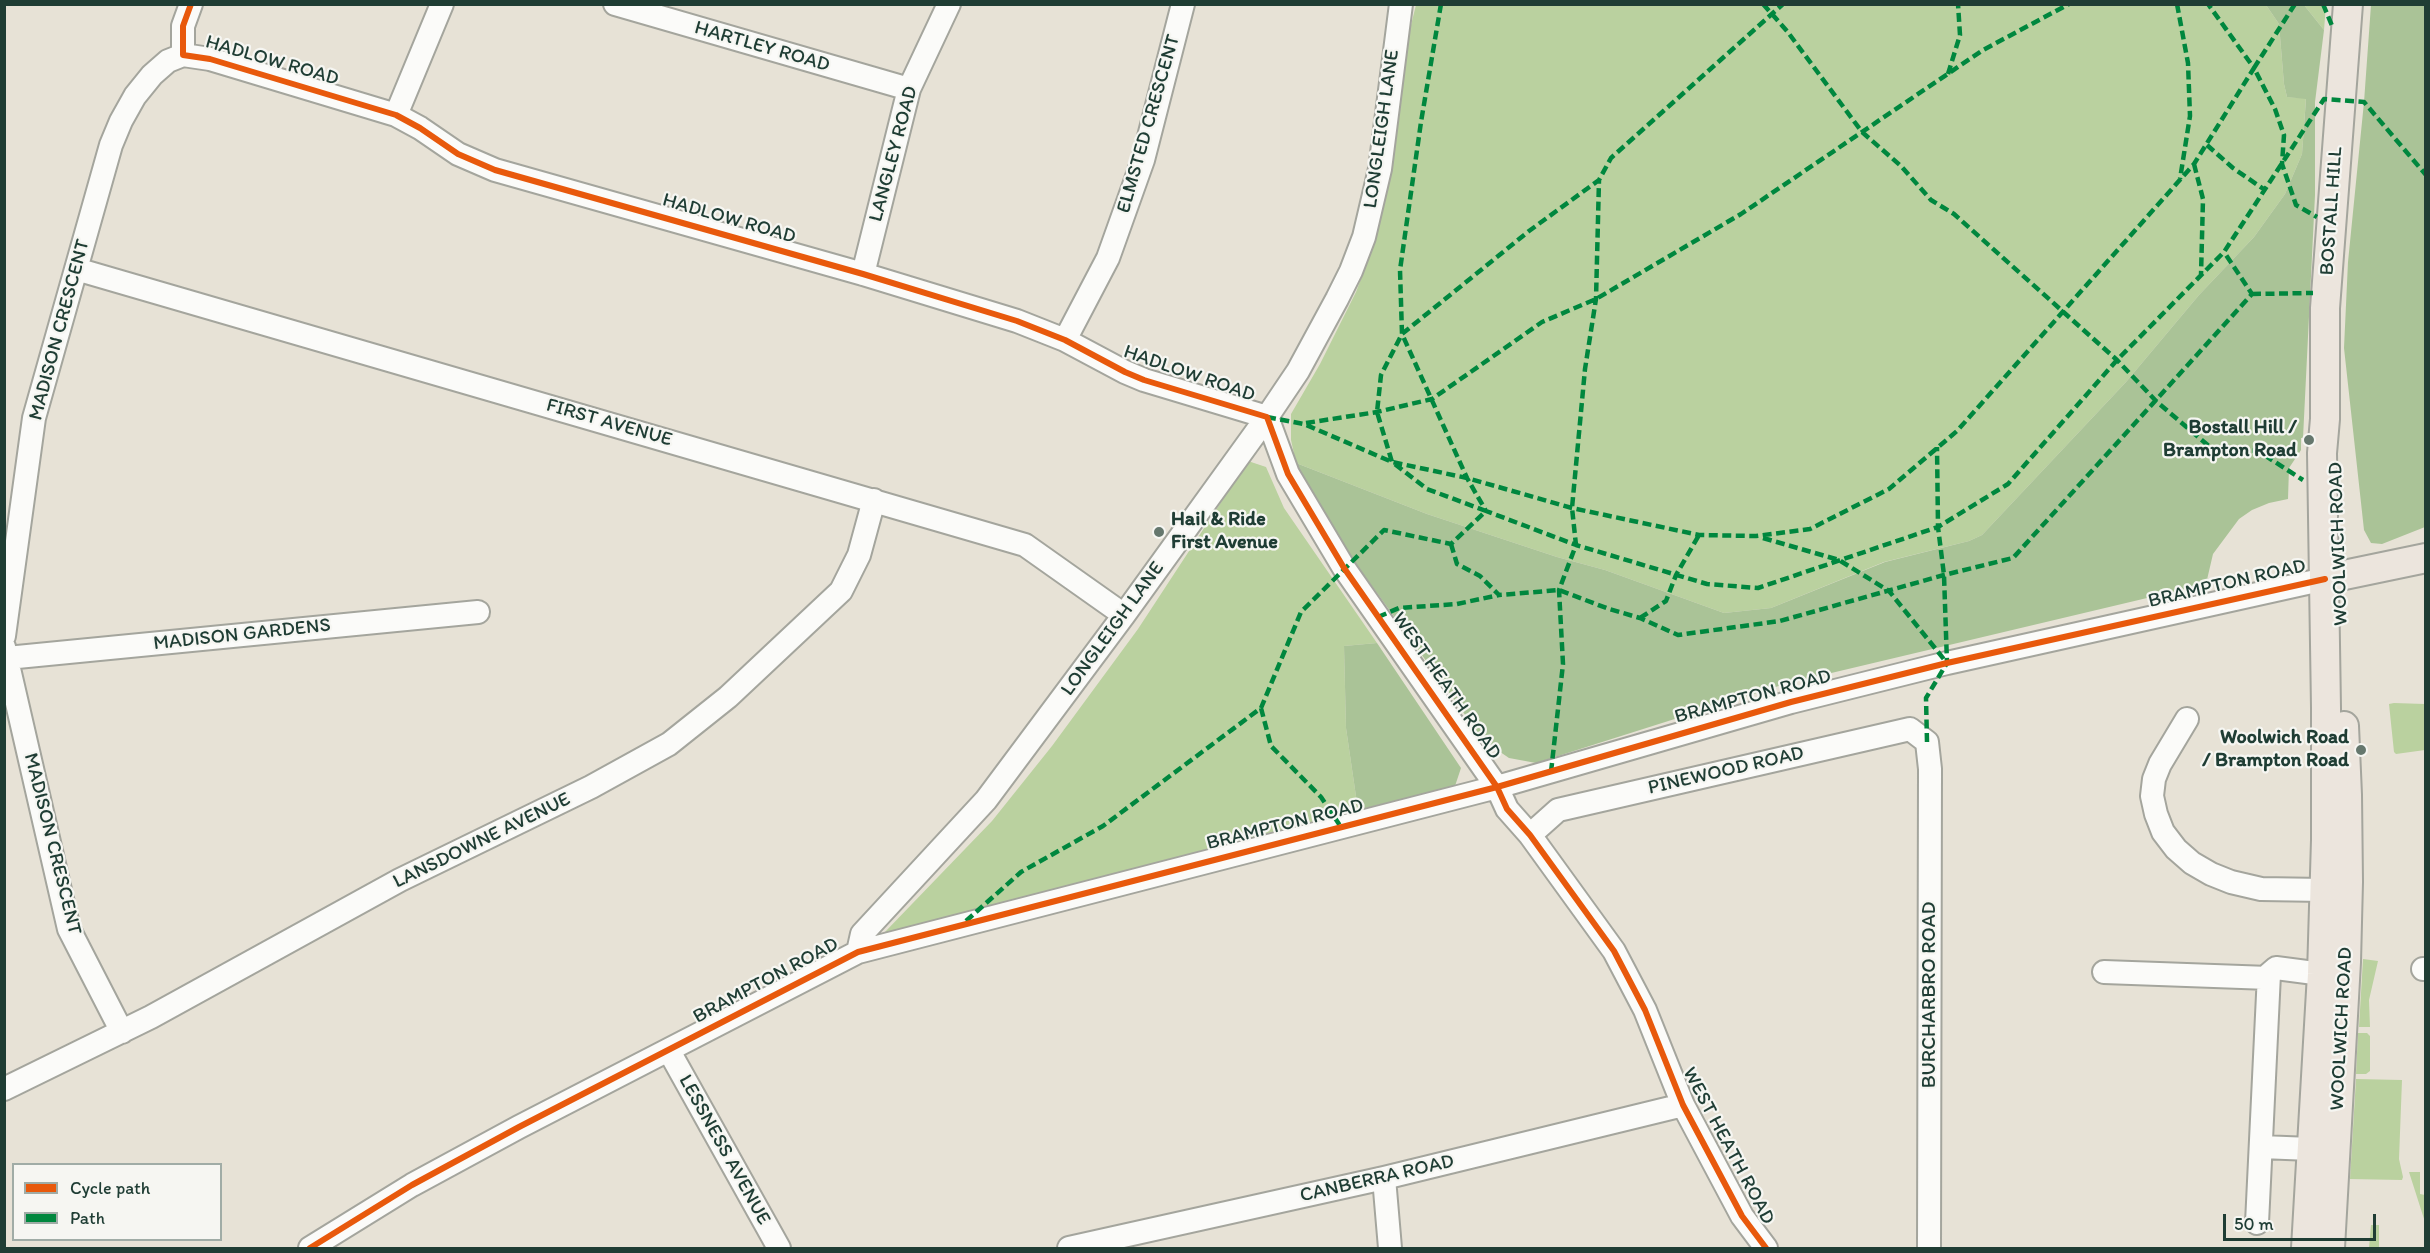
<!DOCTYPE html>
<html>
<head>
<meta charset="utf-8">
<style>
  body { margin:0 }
  #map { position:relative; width:2430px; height:1253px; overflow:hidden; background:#e7e2d6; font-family:Itim,sans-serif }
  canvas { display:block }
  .frame { position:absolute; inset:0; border:6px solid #1f3d34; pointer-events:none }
  .legend { position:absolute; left:12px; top:1163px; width:210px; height:78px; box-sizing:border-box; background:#f6f6f2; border:2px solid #a0aca6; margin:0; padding:8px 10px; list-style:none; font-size:18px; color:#1f3d34 }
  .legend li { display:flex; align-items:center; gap:12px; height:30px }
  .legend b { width:30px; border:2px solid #a0aca6 }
  .scale { position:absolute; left:2223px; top:1214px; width:153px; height:27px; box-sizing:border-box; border:3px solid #1f3d34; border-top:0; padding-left:8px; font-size:18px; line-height:21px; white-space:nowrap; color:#1f3d34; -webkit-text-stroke:4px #f6f6f2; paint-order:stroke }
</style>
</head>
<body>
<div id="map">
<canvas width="2430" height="1253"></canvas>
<div class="frame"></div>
<ul class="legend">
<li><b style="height:8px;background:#e8590c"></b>Cycle path</li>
<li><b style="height:8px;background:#00873e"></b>Path</li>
</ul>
<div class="scale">50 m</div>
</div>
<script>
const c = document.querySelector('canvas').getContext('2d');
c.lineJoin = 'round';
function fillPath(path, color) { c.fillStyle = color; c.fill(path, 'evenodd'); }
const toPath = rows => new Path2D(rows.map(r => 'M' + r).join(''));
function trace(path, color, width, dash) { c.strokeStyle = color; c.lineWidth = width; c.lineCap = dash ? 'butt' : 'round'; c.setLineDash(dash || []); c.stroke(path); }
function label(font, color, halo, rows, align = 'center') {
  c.font = font + ' Itim,sans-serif'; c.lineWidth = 4.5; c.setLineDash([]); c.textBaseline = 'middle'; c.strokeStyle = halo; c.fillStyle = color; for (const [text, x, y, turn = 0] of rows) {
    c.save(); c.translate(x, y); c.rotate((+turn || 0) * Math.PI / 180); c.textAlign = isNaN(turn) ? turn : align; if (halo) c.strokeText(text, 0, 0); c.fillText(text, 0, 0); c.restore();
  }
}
fillPath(toPath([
  [1416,5,2266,5,2279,24,2284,84,2287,97,2306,98,2302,154,2285,194,2254,237,2199,295,2126,382,1982,535,1969,541,1884,562,1771,608,1724,613,1605,570,1557,557,1427,514,1296,463,1291,440,1291,414,1320,364,1356,292,1375,242,1399,118,1409,33],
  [2304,5,2326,5,2324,30],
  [1248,461,1266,467,1284,508,1377,643,1344,646,1346,728,1358,810,884,933,992,821,1052,746,1138,629],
  [2394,703,2425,704,2425,750,2396,754,2394,752,2389,704],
  [2363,959,2378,961,2369,1000,2370,1027,2359,1027],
  [2358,1033,2367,1033,2370,1036,2370,1071,2366,1074,2356,1074],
  [2356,1079,2402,1080,2399,1159,2403,1177,2402,1180,2350,1179],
  [2409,1172,2420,1172,2420,1194,2425,1195,2425,1222],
  [2371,1225,2379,1225,2379,1248,2369,1248]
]), '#bad19f');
fillPath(toPath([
  [2266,5,2304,5,2324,30,2315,102,2315,195,2303,438,2301,438,2301,450,2289,468,2288,499,2269,503,2252,510,2239,519,2213,554,2206,584,1785,684,1536,763,1509,758,1484,741,1325,521,1296,463,1427,514,1557,557,1605,570,1724,613,1771,608,1885,562,1969,541,1982,535,2126,382,2199,295,2254,237,2285,194,2302,154,2306,99,2287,97,2284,84,2279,24],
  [2371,5,2426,5,2425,527,2382,544,2371,543,2364,530,2344,348,2348,262,2364,102],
  [1377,643,1461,768,1455,786,1358,810,1346,728,1344,646]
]), '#aac397');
const minor = toPath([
  [615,4,909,89],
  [183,55,183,26,191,4],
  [396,115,442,4],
  [76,269,1025,545,1124,615],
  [863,274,909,89,949,4],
  [1065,340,1108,258,1143,160,1183,4],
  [1267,417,1288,474,1344,568,1497,787,1507,809,1530,835,1614,951,1645,1010,1683,1105,1742,1216,1766,1248],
  [4,636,34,418,111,145,121,121,135,96,152,75,168,61,183,55,210,59,396,115,420,128,458,154,495,170,863,274,1017,321,1065,340,1125,372,1144,380,1267,417],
  [4,647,69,929,122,1032],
  [7,658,478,612],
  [2187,719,2160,764,2154,779,2152,796,2156,814,2163,832,2176,849,2192,863,2211,874,2231,882,2261,889,2324,890],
  [1530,835,1558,810,1910,729,1927,742,1930,769,1929,1248],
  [858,952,862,934,986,800,1124,615,1267,417,1298,371,1337,299,1351,271,1364,237,1380,169,1401,4],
  [2423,969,2426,969],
  [2104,972,2269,978],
  [669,1051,779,1248],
  [4,1089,151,1017,400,880,591,787,669,744,728,697,841,591,859,555,874,500],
  [2261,1147,2311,1149],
  [1384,1178,1390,1248],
  [2257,1223,2269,974,2276,968,2322,974],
  [310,1248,412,1185,519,1127,858,952,1497,787,1791,702,1947,663,2325,579],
  [1069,1248,1384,1178,1683,1105]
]);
const major = toPath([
  [2325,579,2426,558],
  [2306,1248,2322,974,2326,840,2326,708,2322,453,2325,419,2325,308,2348,4],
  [2330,1248,2346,962,2348,882,2347,795,2344,726]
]);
trace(minor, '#a4a59d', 26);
trace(major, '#a4a59d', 32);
trace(minor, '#fbfbf9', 22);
trace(major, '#ece5dd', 28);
trace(toPath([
  [1441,4,1421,122,1400,270,1402,334,1467,478,1486,511,1576,545,1707,584,1758,588,1938,527,2008,484,2117,360,2224,252,2324,99,2364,102,2426,175],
  [1763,4,1787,31,1862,132,1901,166,1931,200,1954,214,2117,360,2156,401,2210,447,2258,451,2303,480],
  [2177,4,2188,63,2190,116,2180,179],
  [2295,4,2254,68,2275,109,2284,135,2282,164,2296,205,2317,217],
  [2323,4,2333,28],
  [1948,74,1960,35,1958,4],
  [2207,145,2233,168,2265,190],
  [2194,164,2203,199,2201,275],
  [2252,294,2313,293],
  [1267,417,1304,424,1392,462,1467,478,1572,508,1699,535,1756,536,1810,529,1889,489,1957,431,2194,164,2254,68,2208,4],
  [1306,423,1377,412,1432,399,1542,322,1596,299,1741,214,1983,50,2069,4],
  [1763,538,1839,560,1889,591,1947,663],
  [1451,544,1457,564,1480,576,1499,595,1559,590,1609,609,1640,618,1678,635,1780,621,1944,575,2013,558,2252,294,2224,252],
  [1378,617,1399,608,1457,604,1499,595],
  [1640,618,1666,601,1676,575,1699,535],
  [1261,708,1271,746,1321,797,1341,827],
  [1927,742,1926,698,1947,663,1944,575,1938,527,1937,447],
  [1551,772,1563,664,1559,590,1576,545,1572,508,1585,369,1596,299,1599,180],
  [966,921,1021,872,1103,826,1261,708,1301,612,1384,530,1451,544,1486,511,1427,489,1392,462,1377,412,1381,375,1402,334,1529,231,1599,180,1611,158,1783,4]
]), '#00873e', 4.5, [9, 4.5]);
trace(toPath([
  [191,4,183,26,183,55,210,59,396,115,420,128,458,154,495,170,863,274,1017,321,1065,340,1125,372,1144,380,1267,417,1288,474,1344,568,1497,787,1507,809,1530,835,1614,951,1645,1010,1683,1105,1742,1216,1766,1248],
  [310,1248,412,1185,519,1127,858,952,1497,787,1791,702,1947,663,2325,579]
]), '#e8590c', 6);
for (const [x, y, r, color] of [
  [2309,440,6,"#65776d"],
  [1159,532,6,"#65776d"],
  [2361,750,6,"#65776d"]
]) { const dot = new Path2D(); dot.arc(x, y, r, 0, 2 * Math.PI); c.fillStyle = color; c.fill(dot); trace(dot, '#f6f6f2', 2); }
label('20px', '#1f3d34', '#f6f6f2', [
  ["HARTLEY ROAD",762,47,16],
  ["HADLOW ROAD",272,61,16],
  ["ELMSTED CRESCENT",1149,124,-74],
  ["LONGLEIGH LANE",1382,129,-82],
  ["LANGLEY ROAD",894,154,-75],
  ["BOSTALL HILL",2332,211,-86],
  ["HADLOW ROAD",729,219,16],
  ["MADISON CRESCENT",60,330,-75],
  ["HADLOW ROAD",1189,374,19],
  ["FIRST AVENUE",609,423,16],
  ["WOOLWICH ROAD",2339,544,-92],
  ["BRAMPTON ROAD",2227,584,-13],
  ["LONGLEIGH LANE",1113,629,-54],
  ["MADISON GARDENS",242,635,-6],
  ["WEST HEATH ROAD",1446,686,55],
  ["BRAMPTON ROAD",1753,697,-15],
  ["PINEWOOD ROAD",1726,771,-13],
  ["BRAMPTON ROAD",1285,825,-14],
  ["LANSDOWNE AVENUE",482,841,-26],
  ["MADISON CRESCENT",52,844,76],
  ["BRAMPTON ROAD",766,981,-28],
  ["BURCHARBRO ROAD",1930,995,-90],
  ["WOOLWICH ROAD",2342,1029,-87],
  ["WEST HEATH ROAD",1728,1146,62],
  ["LESSNESS AVENUE",724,1150,61],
  ["CANBERRA ROAD",1377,1179,-13]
]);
label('bold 20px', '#1f3d34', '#f6f6f2', [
  ["Bostall Hill /",2297,428],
  ["Brampton Road",2297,451],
  ["Hail & Ride",1171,520,"left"],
  ["First Avenue",1171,543,"left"],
  ["Woolwich Road",2349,738],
  ["/ Brampton Road",2349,761]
], 'right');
</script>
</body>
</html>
